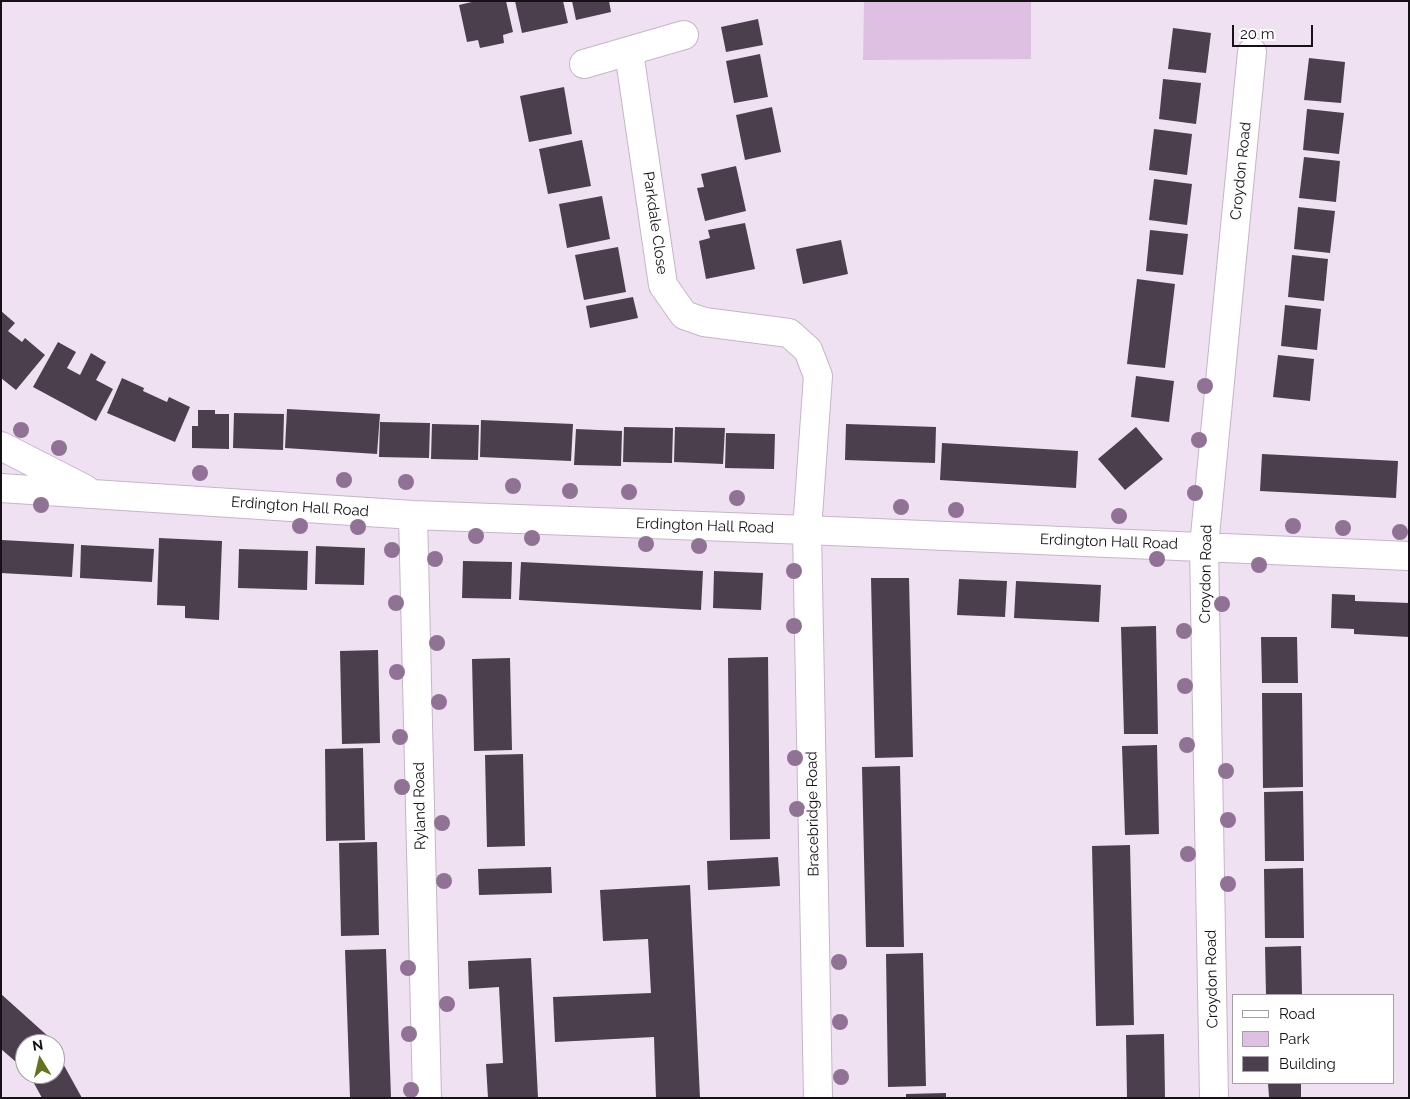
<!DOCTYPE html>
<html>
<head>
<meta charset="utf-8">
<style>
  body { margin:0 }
  #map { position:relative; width:1410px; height:1099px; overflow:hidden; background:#efe0f2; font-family:Raleway,sans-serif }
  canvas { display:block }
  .frame { position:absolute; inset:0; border:2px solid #161117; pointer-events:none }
  .legend { position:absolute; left:1232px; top:994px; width:162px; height:90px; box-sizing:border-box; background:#fff; border:1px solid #a2a0a2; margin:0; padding:6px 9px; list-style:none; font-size:15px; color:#161117 }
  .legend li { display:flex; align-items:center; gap:10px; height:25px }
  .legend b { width:25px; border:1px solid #a2a0a2 }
  .north { position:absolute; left:15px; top:1034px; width:50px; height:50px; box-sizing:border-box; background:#fff; border:1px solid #a2a0a2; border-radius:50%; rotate:351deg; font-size:14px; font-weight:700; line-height:20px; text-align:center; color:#161117 }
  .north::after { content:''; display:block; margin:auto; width:18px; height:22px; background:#64731f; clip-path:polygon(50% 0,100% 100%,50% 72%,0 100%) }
  .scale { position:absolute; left:1232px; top:25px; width:81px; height:22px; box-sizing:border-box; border:2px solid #161117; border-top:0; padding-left:6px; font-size:15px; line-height:18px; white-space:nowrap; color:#161117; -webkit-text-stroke:4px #fff; paint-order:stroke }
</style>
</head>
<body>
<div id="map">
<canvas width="1410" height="1099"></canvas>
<div class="frame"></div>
<ul class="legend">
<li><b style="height:6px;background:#fff"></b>Road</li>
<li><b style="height:14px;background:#ddc0e2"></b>Park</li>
<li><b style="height:14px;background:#4b3f4d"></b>Building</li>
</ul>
<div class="north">N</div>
<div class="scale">20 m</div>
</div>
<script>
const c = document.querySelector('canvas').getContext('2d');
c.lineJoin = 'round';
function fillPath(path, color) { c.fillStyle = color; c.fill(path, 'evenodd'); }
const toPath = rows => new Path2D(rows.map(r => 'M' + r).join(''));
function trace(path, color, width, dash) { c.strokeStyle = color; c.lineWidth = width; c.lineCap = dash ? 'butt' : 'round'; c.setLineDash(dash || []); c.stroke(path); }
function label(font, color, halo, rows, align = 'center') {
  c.font = font + ' Raleway,sans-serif'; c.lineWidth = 5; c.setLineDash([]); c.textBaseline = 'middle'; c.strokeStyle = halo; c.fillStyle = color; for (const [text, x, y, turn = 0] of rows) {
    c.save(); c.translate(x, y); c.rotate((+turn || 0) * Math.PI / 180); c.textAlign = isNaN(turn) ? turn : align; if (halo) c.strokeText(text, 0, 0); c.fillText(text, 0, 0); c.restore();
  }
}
fillPath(toPath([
  [864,1,1031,1,1031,59,863,60]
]), '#ddc0e2');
fillPath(toPath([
  [476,1,506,1,513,32,503,35,504,43,480,48,478,40,467,42,459,5],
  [515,1,563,1,568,23,522,33],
  [572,1,609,1,611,12,576,20],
  [758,19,763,45,726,52,721,27],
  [1173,28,1211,33,1206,73,1168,69],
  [760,54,768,97,734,103,726,61],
  [1309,58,1345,62,1341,103,1304,100],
  [1163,79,1201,83,1196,124,1159,119],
  [564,87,572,134,529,142,520,96],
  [772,107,781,152,745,160,736,115],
  [1307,109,1344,113,1339,154,1303,150],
  [1154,129,1192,134,1187,175,1149,170],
  [582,140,591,186,548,194,539,149],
  [1304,157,1340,161,1336,202,1299,198],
  [736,166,746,211,705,221,697,188,704,187,701,174],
  [1154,179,1192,184,1187,225,1149,220],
  [602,196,610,239,567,248,559,204],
  [1298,207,1335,211,1330,253,1294,249],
  [745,223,755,269,706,279,699,241,710,238,708,230],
  [1150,230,1188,234,1183,275,1146,271],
  [841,240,848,274,803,284,796,249],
  [618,247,626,292,584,300,575,255],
  [1292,255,1328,259,1324,301,1288,297],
  [1137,279,1175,284,1165,368,1127,364],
  [633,297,638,318,590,328,586,306],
  [1285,305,1321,309,1317,350,1281,346],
  [1,311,15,323,8,331,22,342,25,338,45,355,16,390,1,378],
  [58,342,76,352,67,368,80,375,91,353,106,362,96,380,113,389,96,421,33,387],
  [1278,355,1314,359,1310,401,1273,397],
  [1136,376,1174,381,1169,422,1131,417],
  [122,378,144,388,143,391,167,402,169,397,190,407,175,442,107,413],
  [287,409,380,414,377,454,285,448],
  [198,410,215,410,215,414,229,414,229,449,192,448,192,426,198,426],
  [234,413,284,414,283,450,233,448],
  [481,420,573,424,571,461,480,457],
  [380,422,430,423,429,458,379,457],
  [432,424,479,425,478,460,431,459],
  [846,424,936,427,935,463,845,460],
  [624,427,673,428,672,463,623,462],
  [675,427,725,428,723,464,674,462],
  [1136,427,1163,459,1125,490,1098,459],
  [576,429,622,431,621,466,574,465],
  [726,433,775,434,774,469,725,468],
  [942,443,1078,451,1076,488,940,480],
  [1262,454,1398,461,1396,498,1260,491],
  [159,538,222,541,219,620,185,618,185,606,157,605],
  [2,540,74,544,72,577,1,573],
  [81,545,154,549,152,582,80,578],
  [316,546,365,548,364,585,315,584],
  [239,549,308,551,307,590,238,588],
  [463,561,512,562,511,599,462,598],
  [521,562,703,571,701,610,519,600],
  [714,571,763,573,761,610,713,608],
  [871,578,909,578,913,757,875,758],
  [959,579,1007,581,1005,617,957,615],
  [1016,581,1101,585,1099,622,1014,618],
  [1332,594,1355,595,1355,601,1409,603,1409,637,1354,634,1354,629,1331,628],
  [1156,626,1158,734,1124,734,1121,627],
  [1261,637,1297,637,1298,683,1262,683],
  [378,650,380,743,342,744,340,651],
  [768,657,770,839,730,840,728,658],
  [510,658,512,750,474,751,472,659],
  [1262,693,1302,693,1303,787,1263,788],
  [1157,745,1159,834,1125,835,1122,746],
  [363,748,365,840,326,841,325,749],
  [523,754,525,846,487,847,485,755],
  [900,766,904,947,866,947,862,767],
  [1303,791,1304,861,1265,861,1264,792],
  [377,842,379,935,341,936,339,843],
  [1130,845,1134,1025,1096,1026,1092,846],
  [778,857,780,886,708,890,707,861],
  [551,867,552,893,479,895,478,869],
  [1303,868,1304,938,1265,938,1264,869],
  [690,885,700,1098,656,1098,654,1037,555,1042,553,997,651,993,648,939,603,941,600,890],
  [1301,946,1302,995,1266,995,1265,947],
  [386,949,391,1098,350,1098,345,950],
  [923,953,926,1086,888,1087,886,954],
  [531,958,538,1098,488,1098,486,1064,503,1063,499,987,469,989,468,961],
  [1,994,50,1038,44,1044,25,1044,25,1066,23,1068,1,1049],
  [1164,1034,1165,1098,1127,1098,1126,1035],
  [61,1060,82,1098,42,1098,29,1074,55,1074,55,1064],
  [1268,1083,1301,1083,1301,1097,1269,1097],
  [946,1093,946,1098,906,1098,906,1094]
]), '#4b3f4d');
const minor = toPath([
  [629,52,663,285,684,315,704,322,789,333,808,350,818,376,807,530,818,1098],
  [584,64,684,35],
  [1,446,85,489],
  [1,488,413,515,807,530,1409,556],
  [413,515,427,1098],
  [1214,1098,1204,546,1252,52]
]);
trace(minor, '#c4b6c7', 30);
trace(minor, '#fff', 28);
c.fillStyle = '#907295';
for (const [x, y] of [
  [1205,386],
  [21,430],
  [1199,440],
  [59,448],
  [200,473],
  [344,480],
  [406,482],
  [513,486],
  [570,491],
  [629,492],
  [1195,493],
  [737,498],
  [41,505],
  [901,507],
  [956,510],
  [1119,516],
  [300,526],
  [1293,526],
  [358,527],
  [1343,528],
  [1400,532],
  [476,536],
  [532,538],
  [646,544],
  [699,546],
  [392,550],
  [435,559],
  [1157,559],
  [1259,565],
  [794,571],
  [396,603],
  [1222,604],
  [794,626],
  [1184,631],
  [437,643],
  [397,672],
  [1185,686],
  [439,702],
  [400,737],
  [1187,745],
  [795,758],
  [1226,771],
  [402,787],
  [797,809],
  [1228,820],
  [442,823],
  [1188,854],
  [444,881],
  [1228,884],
  [839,962],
  [408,968],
  [447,1004],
  [840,1022],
  [409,1034],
  [841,1077],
  [411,1090]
]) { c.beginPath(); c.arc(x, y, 8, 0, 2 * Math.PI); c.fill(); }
label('15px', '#161117', '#fff', [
  ["Croydon Road",1241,171,-84],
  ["Parkdale Close",655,223,82],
  ["Erdington Hall Road",300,507,4],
  ["Erdington Hall Road",705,526,2],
  ["Erdington Hall Road",1109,542,2],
  ["Croydon Road",1206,574,-89],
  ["Ryland Road",420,806,-91],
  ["Bracebridge Road",813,814,-91],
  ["Croydon Road",1212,979,-91]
]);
</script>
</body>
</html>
